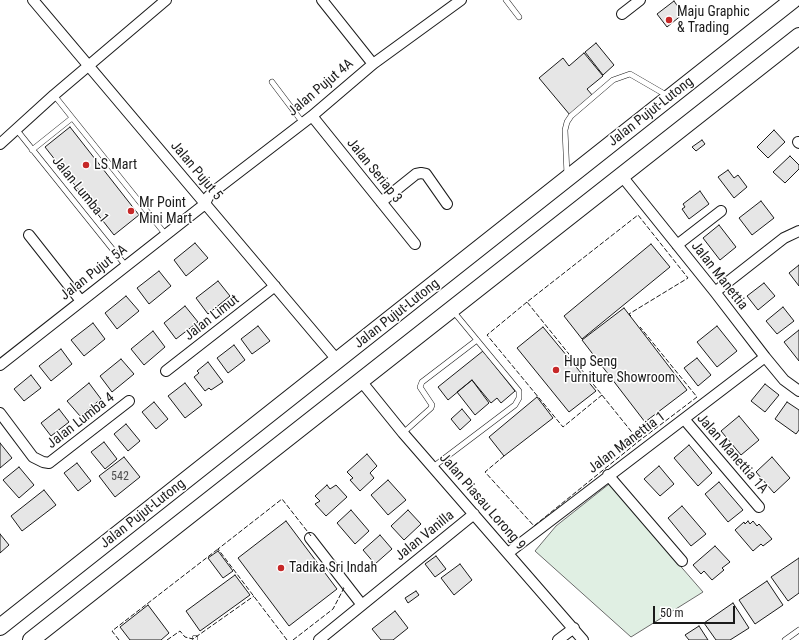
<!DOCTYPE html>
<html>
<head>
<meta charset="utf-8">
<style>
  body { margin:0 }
  #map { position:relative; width:799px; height:640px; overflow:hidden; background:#fff; font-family:"Roboto Condensed",sans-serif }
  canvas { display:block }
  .scale { position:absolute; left:653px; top:606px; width:82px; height:18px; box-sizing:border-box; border:2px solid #1a1a1a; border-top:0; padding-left:5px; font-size:12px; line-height:14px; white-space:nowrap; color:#1a1a1a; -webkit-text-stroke:3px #fff; paint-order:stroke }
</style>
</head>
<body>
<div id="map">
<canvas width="799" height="640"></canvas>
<div class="scale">50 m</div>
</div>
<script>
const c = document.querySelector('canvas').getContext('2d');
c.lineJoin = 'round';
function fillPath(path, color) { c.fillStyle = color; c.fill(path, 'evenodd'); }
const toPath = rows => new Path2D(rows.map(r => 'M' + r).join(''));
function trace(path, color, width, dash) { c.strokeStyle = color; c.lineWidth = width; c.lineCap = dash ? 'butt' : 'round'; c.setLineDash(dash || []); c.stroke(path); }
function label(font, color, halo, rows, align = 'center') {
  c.font = font + ' "Roboto Condensed",sans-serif'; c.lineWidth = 3; c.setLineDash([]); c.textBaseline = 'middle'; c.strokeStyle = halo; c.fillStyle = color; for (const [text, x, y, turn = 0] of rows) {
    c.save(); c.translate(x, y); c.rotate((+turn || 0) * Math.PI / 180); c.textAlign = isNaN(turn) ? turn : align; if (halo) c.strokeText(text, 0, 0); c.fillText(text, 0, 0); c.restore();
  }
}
const green = toPath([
  [609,484,703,592,631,637,535,551,556,526,609,484]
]);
fillPath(green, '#e0efe3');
trace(green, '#6a6a6a', 1);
const building = toPath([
  [674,1,683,14,667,27,657,14,674,1],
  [596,43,614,65,603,75,585,52,596,43],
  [584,53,603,76,587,89,593,96,570,115,539,78,563,58,569,66,584,53],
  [70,127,139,215,114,235,45,147,70,127],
  [774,130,785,142,768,158,757,147,774,130],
  [702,140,705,144,696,151,692,147,702,140],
  [790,156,799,165,799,169,785,183,773,172,790,156],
  [728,170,734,178,738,175,747,187,734,198,718,177,728,170],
  [700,191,709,204,689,219,682,209,685,207,683,204,700,191],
  [761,201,774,218,752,235,739,218,761,201],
  [719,225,736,247,720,260,703,238,719,225],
  [195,243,208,258,186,276,174,260,195,243],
  [651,244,670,267,582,339,564,316,651,244],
  [799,265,799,286,789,273,799,265],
  [159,271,171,286,149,304,137,288,159,271],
  [218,281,230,296,208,314,196,298,218,281],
  [764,283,775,296,758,310,747,296,764,283],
  [126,296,139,311,117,329,105,313,126,296],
  [185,306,198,322,176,339,164,323,185,306],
  [783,307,794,321,777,334,766,321,783,307],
  [624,308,687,390,645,422,582,340,624,308],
  [93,323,105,339,84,356,71,340,93,323],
  [258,326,270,341,252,354,241,339,258,326],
  [717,326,737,351,717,367,697,342,717,326],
  [543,327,596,391,569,412,517,348,543,327],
  [799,330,799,361,784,342,799,330],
  [153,331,165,347,144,365,131,349,153,331],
  [234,345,245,360,228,373,217,358,234,345],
  [61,349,72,364,51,381,39,366,61,349],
  [483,351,515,391,501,403,497,398,491,403,472,380,448,400,438,387,483,351],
  [697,358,711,375,698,386,684,368,697,358],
  [121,359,134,374,112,392,100,376,121,359],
  [208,362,223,382,211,390,209,388,205,391,194,377,199,373,197,371,208,362],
  [31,375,41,388,24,401,14,389,31,375],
  [472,380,489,403,475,415,457,392,472,380],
  [89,383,101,399,80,416,67,401,89,383],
  [185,383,202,405,185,418,168,396,185,383],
  [765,384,779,395,765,412,751,401,765,384],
  [537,397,553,418,504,456,489,437,537,397],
  [154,402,168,419,156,429,142,412,154,402],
  [787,402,799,410,799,430,796,434,775,419,787,402],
  [59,409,69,422,51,436,41,423,59,409],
  [462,409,471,420,460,430,451,419,462,409],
  [739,416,759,440,741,455,721,431,739,416],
  [126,424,140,441,128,451,114,434,126,424],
  [104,442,117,459,105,469,91,452,104,442],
  [0,443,12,458,0,468,0,443],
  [689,445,712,473,698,486,674,458,689,445],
  [367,454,377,466,370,473,374,478,360,491,350,480,353,478,347,472,367,454],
  [124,457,140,477,115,497,99,476,124,457],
  [772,457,790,478,774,493,756,472,772,457],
  [77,463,91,481,78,491,64,473,77,463],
  [659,466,674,484,660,496,644,479,659,466],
  [19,467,34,485,19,498,3,480,19,467],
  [388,480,406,500,388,515,371,495,388,480],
  [719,482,743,510,728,522,705,494,719,482],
  [327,485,330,489,336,485,347,497,326,516,315,504,320,501,315,496,327,485],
  [44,490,56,505,22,531,11,516,44,490],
  [682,506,706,534,691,546,668,518,682,506],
  [351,510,369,531,355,544,337,523,351,510],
  [408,510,421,524,404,540,391,526,408,510],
  [286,521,337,589,289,626,238,558,286,521],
  [748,521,750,524,753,521,757,526,759,524,772,539,763,546,761,544,753,551,735,530,744,522,745,524,748,521],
  [0,534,9,545,0,553,0,534],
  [380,535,392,549,375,564,363,550,380,535],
  [715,546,730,562,722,568,724,570,712,580,704,571,701,574,693,565,715,546],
  [218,551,233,571,223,578,208,558,218,551],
  [436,556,446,569,435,577,425,564,436,556],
  [799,558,799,593,788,601,771,577,799,558],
  [460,564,472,580,454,595,441,578,460,564],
  [235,575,250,595,200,631,186,611,235,575],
  [767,581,783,605,755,624,739,600,767,581],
  [416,591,419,595,408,603,405,598,416,591],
  [733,603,749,628,730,640,716,640,704,623,733,603],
  [148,605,169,633,161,640,130,640,120,627,148,605],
  [395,611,408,628,393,640,381,640,372,629,395,611],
  [699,626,708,640,689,640,685,635,699,626]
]);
fillPath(building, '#e6e6e6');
trace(building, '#1a1a1a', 1);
const service = toPath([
  [506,0,519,17],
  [272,82,303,123],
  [54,95,166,235],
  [16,129,126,266],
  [32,150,72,118],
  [567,175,565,130,567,122,571,116,613,80,630,74,668,96],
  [403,433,431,408,432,405,420,387,422,382,477,340],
  [433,467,515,405,519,398,519,391,453,311],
  [195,638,195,640],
  [785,640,799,630]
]);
const minor = toPath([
  [33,0,338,361],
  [322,0,373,64],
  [622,14,640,0],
  [312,116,415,244],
  [798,142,799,143],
  [0,144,54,95,166,0],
  [621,175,715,292,765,357,784,380,799,391],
  [381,202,416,174,421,173,426,174,447,204],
  [29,235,81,301],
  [677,245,721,211],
  [715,292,784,238,799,231],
  [0,365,205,204,208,197,213,192,312,116,373,64,461,0],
  [166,371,275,286],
  [361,381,403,433,583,640],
  [0,413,33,457,43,462,49,463,129,401],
  [684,419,759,507],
  [608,475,682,561],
  [310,538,362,605],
  [508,553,765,357],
  [319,640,474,514],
  [558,640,574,628]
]);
const trunk = toPath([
  [0,627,793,0],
  [31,640,799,36]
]);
trace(service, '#1a1a1a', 6);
trace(minor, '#1a1a1a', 12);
trace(trunk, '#1a1a1a', 18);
trace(service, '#fff', 5);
trace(minor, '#fff', 10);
trace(trunk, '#fff', 16);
trace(toPath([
  [527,302,487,335,563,427,602,395],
  [631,316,629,314,688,278,638,215,527,302,639,441],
  [504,456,485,472,534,526,639,441,697,397,640,327],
  [119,640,112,631,218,549],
  [167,640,180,631,185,637,193,639,254,596],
  [287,640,218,549,282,499,311,536],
  [293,640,333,609,344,588,342,586]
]), '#1a1a1a', 1, [5, 2]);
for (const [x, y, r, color] of [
  [669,20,4,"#c62828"],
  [86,165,4,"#c62828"],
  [131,211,4,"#c62828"],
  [556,370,4,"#c62828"],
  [281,568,4,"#c62828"]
]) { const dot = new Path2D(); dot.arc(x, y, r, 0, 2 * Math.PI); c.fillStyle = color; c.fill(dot); trace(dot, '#fff', 1.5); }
label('12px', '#4d4d4d', null, [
  ["542",120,477]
]);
label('14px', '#1a1a1a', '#fff', [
  ["Maju Graphic",677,12],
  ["& Trading",677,28],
  ["LS Mart",94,165],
  ["Mr Point",139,203],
  ["Mini Mart",139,219],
  ["Hup Seng",564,362],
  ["Furniture Showroom",564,378],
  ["Tadika Sri Indah",289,568]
], 'left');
label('14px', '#1a1a1a', '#fff', [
  ["Jalan Pujut 4A",321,88,-40],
  ["Jalan Pujut-Lutong",651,112,-38],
  ["Jalan Pujut 5",196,171,50],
  ["Jalan Seriap 3",374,171,51],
  ["Jalan Lumba 1",80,190,51],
  ["Jalan Pujut 5A",94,273,-38],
  ["Jalan Manettia",719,276,52],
  ["Jalan Pujut-Lutong",397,314,-38],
  ["Jalan Limut",212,318,-38],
  ["Jalan Lumba 4",81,421,-38],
  ["Jalan Manettia 1",627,443,-37],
  ["Jalan Manettia 1A",732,454,49],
  ["Jalan Piasau Lorong 9",482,502,49],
  ["Jalan Pujut-Lutong",143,514,-38],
  ["Jalan Vanilla",425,536,-39]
]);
</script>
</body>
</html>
